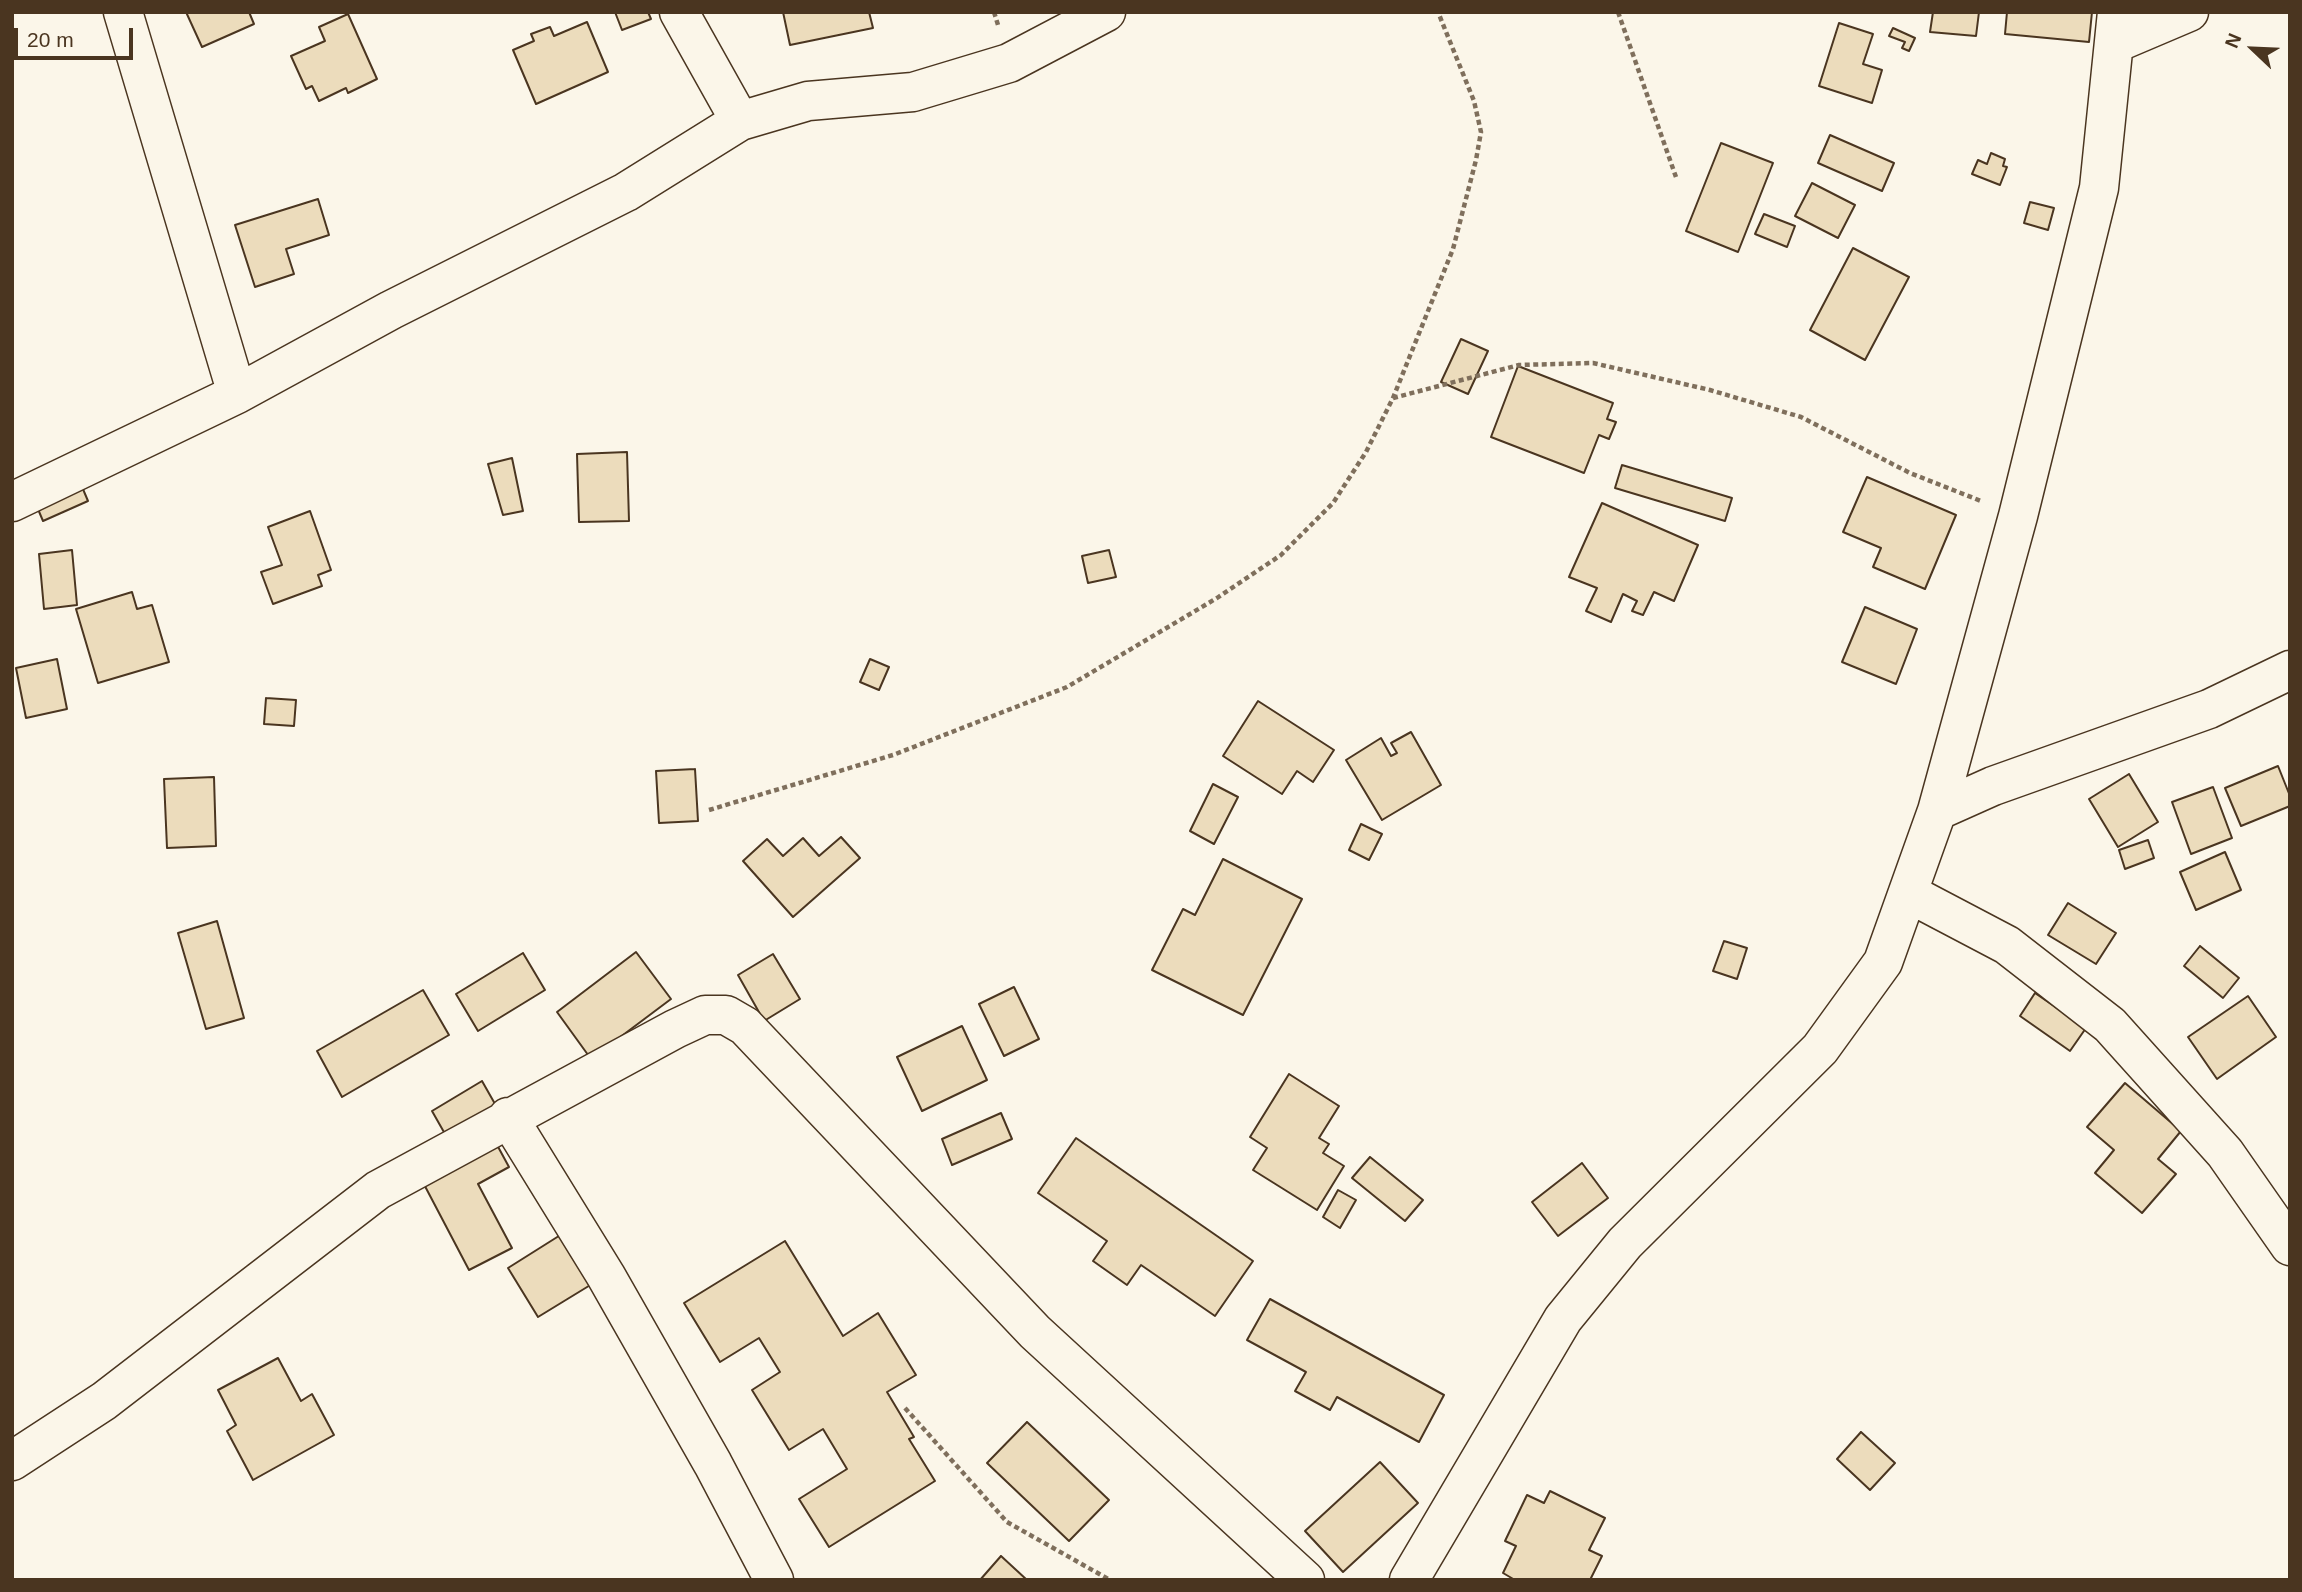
<!DOCTYPE html>
<html>
<head>
<meta charset="utf-8">
<style>
  body { margin:0 }
  #map { position:relative; width:2302px; height:1592px; overflow:hidden; background:#fbf6e9; font-family:Arial,sans-serif }
  canvas { display:block }
  .frame { position:absolute; inset:0; border:14px solid #4a3520; pointer-events:none }
  .north { position:absolute; left:2218px; top:14px; width:70px; height:70px; -webkit-text-stroke:5px #fbf6e9; paint-order:stroke; rotate:293deg; font-size:19px; font-weight:700; line-height:28px; text-align:center; color:#4a3520 }
  .north::after { content:''; display:block; margin:auto; width:24px; height:32px; background:#4a3520; clip-path:polygon(50% 0,100% 100%,50% 72%,0 100%) }
  .scale { position:absolute; left:14px; top:28px; width:119px; height:32px; box-sizing:border-box; border:4px solid #4a3520; border-top:0; padding-left:9px; font-size:21px; line-height:24px; white-space:nowrap; color:#4a3520; -webkit-text-stroke:5px #fbf6e9; paint-order:stroke }
</style>
</head>
<body>
<div id="map">
<canvas width="2302" height="1592"></canvas>
<div class="frame"></div>
<div class="north">N</div>
<div class="scale">20 m</div>
</div>
<script>
const c = document.querySelector('canvas').getContext('2d');
c.lineJoin = 'round';
function fillPath(path, color) { c.fillStyle = color; c.fill(path, 'evenodd'); }
const toPath = rows => new Path2D(rows.map(r => 'M' + r).join(''));
function trace(path, color, width, dash) { c.strokeStyle = color; c.lineWidth = width; c.lineCap = dash ? 'butt' : 'round'; c.setLineDash(dash || []); c.stroke(path); }
const building = toPath([
  [186,12,249,12,254,24,202,47,186,12],
  [615,12,648,12,651,19,622,30,615,12],
  [783,12,869,12,873,28,790,45,783,12],
  [1933,12,1979,12,1976,36,1930,32,1933,12],
  [2007,12,2092,12,2089,42,2005,34,2007,12],
  [348,14,377,79,348,93,346,88,319,101,312,86,306,89,291,56,325,41,319,27,348,14],
  [587,22,608,72,536,104,513,50,534,41,531,34,550,27,554,36,587,22],
  [1839,23,1873,34,1863,64,1882,70,1872,103,1819,86,1839,23],
  [1893,28,1915,38,1909,51,1902,48,1905,42,1889,36,1893,28],
  [1830,135,1894,163,1882,191,1818,163,1830,135],
  [1721,143,1773,163,1738,252,1686,231,1721,143],
  [1991,153,2005,159,2003,166,2007,167,2000,185,1972,174,1978,160,1987,164,1991,153],
  [1812,183,1855,205,1838,238,1795,216,1812,183],
  [318,199,329,235,286,249,294,274,255,287,235,225,318,199],
  [2030,202,2054,208,2048,230,2024,223,2030,202],
  [1764,214,1795,226,1787,247,1755,234,1764,214],
  [1853,248,1909,277,1865,360,1810,330,1853,248],
  [1461,339,1488,351,1468,394,1441,382,1461,339],
  [1518,366,1613,403,1607,419,1616,422,1609,439,1599,435,1584,473,1491,437,1518,366],
  [627,452,629,521,579,522,577,454,627,452],
  [512,458,523,511,503,515,488,464,512,458],
  [1622,465,1732,498,1725,521,1615,488,1622,465],
  [1867,477,1956,515,1925,589,1873,567,1881,548,1843,532,1867,477],
  [80,482,88,501,43,521,35,502,80,482],
  [1602,503,1698,545,1674,601,1654,592,1643,615,1632,611,1637,601,1623,594,1611,622,1586,611,1597,588,1569,577,1602,503],
  [310,511,331,570,318,575,322,586,273,604,261,572,282,565,268,527,310,511],
  [72,550,77,605,44,609,39,554,72,550],
  [1109,550,1116,577,1088,583,1082,556,1109,550],
  [132,592,137,609,152,605,169,662,98,683,76,609,132,592],
  [1865,607,1917,629,1896,684,1842,662,1865,607],
  [57,659,67,709,26,718,16,668,57,659],
  [870,659,889,667,879,690,860,682,870,659],
  [266,698,296,700,294,726,264,724,266,698],
  [1258,701,1334,750,1313,782,1297,771,1282,794,1223,756,1258,701],
  [1411,732,1441,785,1382,820,1346,760,1381,738,1391,756,1397,753,1391,743,1411,732],
  [2278,766,2290,796,2290,806,2241,826,2225,788,2278,766],
  [695,769,698,821,659,823,656,771,695,769],
  [2129,774,2158,822,2118,847,2089,799,2129,774],
  [214,777,216,846,167,848,164,779,214,777],
  [1213,784,1238,797,1214,844,1190,831,1213,784],
  [2213,787,2232,838,2191,854,2172,802,2213,787],
  [1361,824,1382,834,1369,860,1349,850,1361,824],
  [841,837,860,858,793,917,743,861,767,839,783,856,803,838,819,856,841,837],
  [2148,840,2154,858,2125,869,2119,850,2148,840],
  [2225,852,2241,890,2196,910,2180,872,2225,852],
  [1223,859,1302,899,1243,1015,1152,970,1183,909,1195,915,1223,859],
  [2068,903,2116,933,2096,964,2048,935,2068,903],
  [217,921,244,1018,206,1029,178,933,217,921],
  [1724,941,1747,948,1737,979,1713,971,1724,941],
  [2200,946,2239,978,2223,998,2184,966,2200,946],
  [636,952,671,999,591,1059,557,1012,636,952],
  [523,953,545,990,478,1031,456,994,523,953],
  [773,954,800,999,764,1021,738,975,773,954],
  [1014,987,1039,1039,1004,1056,979,1004,1014,987],
  [423,990,449,1035,342,1097,317,1051,423,990],
  [2035,993,2086,1028,2070,1051,2020,1016,2035,993],
  [2248,996,2276,1037,2217,1079,2188,1037,2248,996],
  [962,1026,987,1080,922,1111,897,1057,962,1026],
  [1289,1074,1339,1106,1319,1138,1329,1144,1323,1153,1344,1166,1317,1210,1253,1170,1267,1148,1250,1137,1289,1074],
  [482,1081,499,1111,449,1141,432,1111,482,1081],
  [2125,1083,2181,1131,2158,1159,2176,1174,2142,1213,2095,1173,2114,1150,2087,1127,2125,1083],
  [1001,1113,1012,1139,952,1165,942,1139,1001,1113],
  [490,1132,509,1167,478,1184,512,1248,469,1270,417,1171,490,1132],
  [1076,1138,1253,1261,1215,1316,1141,1265,1127,1285,1093,1261,1107,1241,1038,1193,1076,1138],
  [1370,1157,1423,1200,1405,1221,1352,1178,1370,1157],
  [1582,1163,1608,1198,1558,1236,1532,1202,1582,1163],
  [1338,1190,1356,1200,1340,1228,1323,1217,1338,1190],
  [562,1234,592,1284,538,1317,508,1268,562,1234],
  [785,1241,843,1336,878,1313,916,1375,887,1392,914,1437,909,1439,935,1481,829,1547,799,1499,847,1469,823,1429,789,1450,752,1390,780,1372,759,1338,720,1362,684,1303,785,1241],
  [1270,1299,1444,1395,1419,1442,1337,1397,1330,1410,1295,1391,1306,1372,1247,1340,1270,1299],
  [278,1358,301,1401,312,1394,334,1435,253,1480,227,1431,236,1425,218,1390,278,1358],
  [1027,1422,1109,1500,1069,1541,987,1463,1027,1422],
  [1861,1432,1895,1463,1870,1490,1837,1459,1861,1432],
  [1380,1462,1418,1503,1343,1572,1305,1531,1380,1462],
  [1550,1491,1605,1518,1589,1550,1602,1556,1590,1580,1515,1580,1503,1573,1516,1546,1505,1541,1527,1495,1544,1503,1550,1491],
  [1001,1556,1027,1580,980,1580,1001,1556]
]);
fillPath(building, '#ecdcbc');
trace(building, '#4a3520', 2);
const minor = toPath([
  [123,12,237,394],
  [679,12,740,121],
  [2116,43,2189,12],
  [12,502,237,394,391,310,626,192,740,121,808,101,913,92,1009,63,1106,12],
  [1937,811,1993,786,2209,709,2290,670],
  [1910,894,2007,945,2110,1025,2225,1153,2290,1246],
  [508,1117,606,1276,713,1464,774,1580],
  [12,1461,104,1401,378,1190,675,1029,705,1015,726,1015,745,1026,1035,1332,1305,1580],
  [1409,1580,1563,1319,1625,1243,1820,1049,1883,962,1937,811,2018,516,2099,188,2117,12]
]);
trace(minor, '#4a3520', 41);
trace(toPath([
  [994,12,998,25],
  [1618,12,1677,180],
  [1393,398,1519,365,1593,363,1710,390,1801,417,1910,473,1981,501],
  [709,810,893,755,1067,687,1217,598,1281,555,1333,503,1366,452,1393,398,1453,249,1476,160,1481,132,1474,101,1438,12],
  [905,1408,1007,1522,1110,1580]
]), '#7f6f5c', 4.5, [5, 3.5]);
trace(minor, '#fbf6e9', 38);
</script>
</body>
</html>
